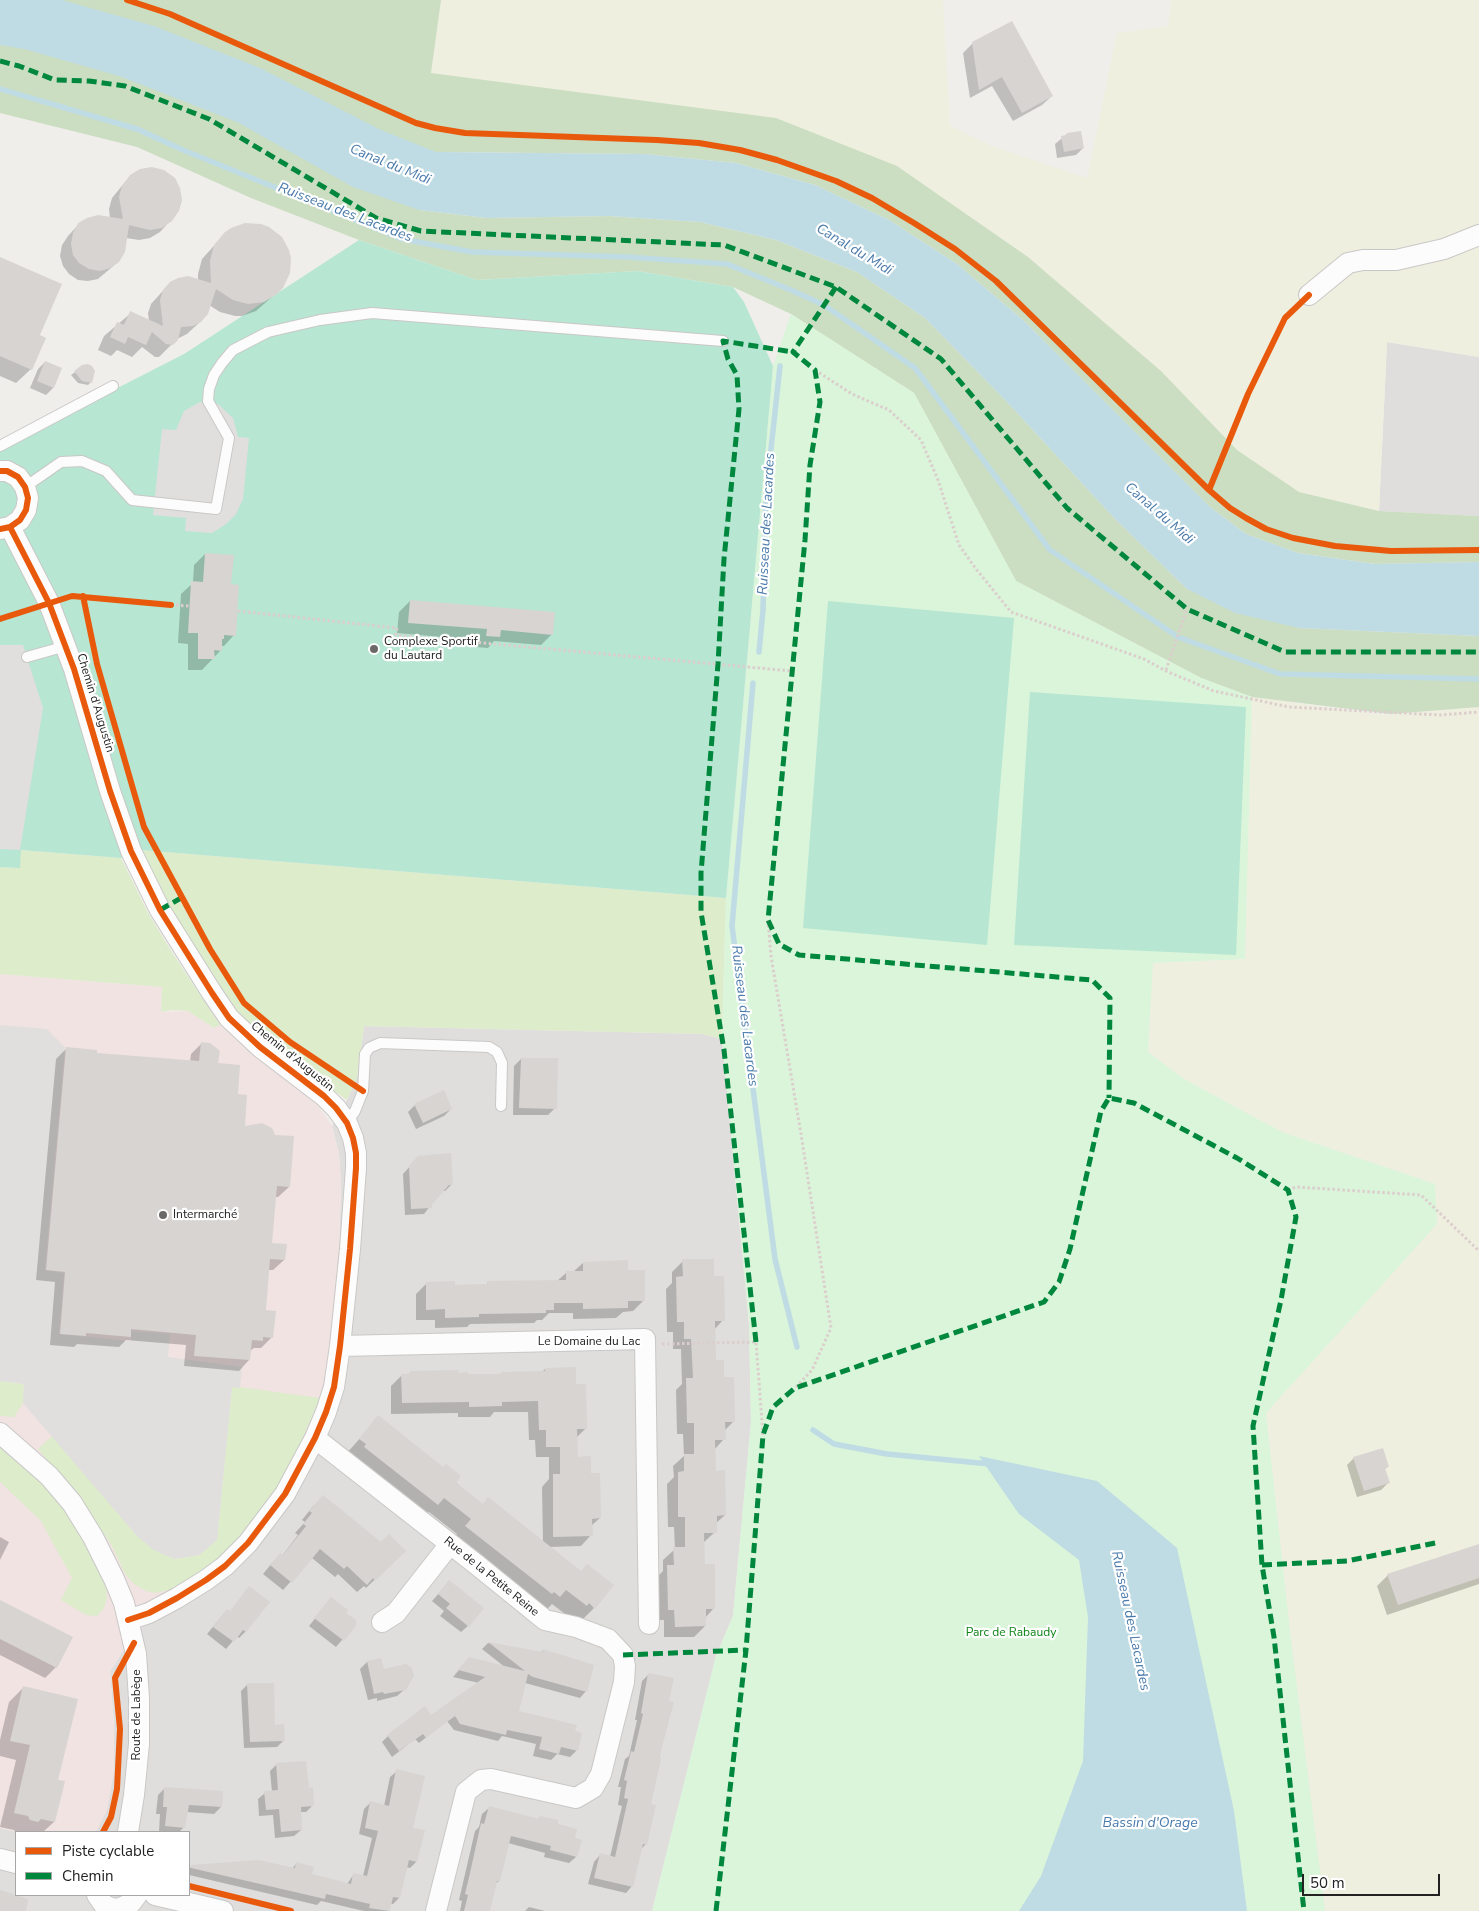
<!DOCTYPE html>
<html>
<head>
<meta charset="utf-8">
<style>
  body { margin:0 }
  #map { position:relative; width:1479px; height:1911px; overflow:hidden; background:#f0eeeb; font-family:"Nunito Sans",sans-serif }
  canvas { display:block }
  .legend { position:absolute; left:15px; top:1831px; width:175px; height:65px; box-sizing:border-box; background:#fff; border:1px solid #a7a7a7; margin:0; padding:6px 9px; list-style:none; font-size:15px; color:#222 }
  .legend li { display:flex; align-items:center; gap:10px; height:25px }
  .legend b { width:25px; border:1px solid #a7a7a7 }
  .scale { position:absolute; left:1302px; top:1874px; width:138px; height:22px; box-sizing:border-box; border:2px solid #222; border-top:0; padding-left:6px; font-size:15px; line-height:18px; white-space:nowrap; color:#222; -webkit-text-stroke:4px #fff; paint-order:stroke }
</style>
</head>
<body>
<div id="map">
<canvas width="1479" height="1911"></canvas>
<ul class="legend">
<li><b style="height:6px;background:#e8590c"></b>Piste cyclable</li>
<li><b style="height:6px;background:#00873e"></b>Chemin</li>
</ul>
<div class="scale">50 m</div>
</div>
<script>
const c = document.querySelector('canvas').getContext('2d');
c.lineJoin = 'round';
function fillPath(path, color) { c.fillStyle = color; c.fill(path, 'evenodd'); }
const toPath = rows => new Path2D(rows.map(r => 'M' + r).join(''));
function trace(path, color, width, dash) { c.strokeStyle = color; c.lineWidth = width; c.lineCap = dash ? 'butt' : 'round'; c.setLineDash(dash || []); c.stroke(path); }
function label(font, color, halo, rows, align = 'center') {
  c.font = font + ' "Nunito Sans",sans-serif'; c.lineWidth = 4.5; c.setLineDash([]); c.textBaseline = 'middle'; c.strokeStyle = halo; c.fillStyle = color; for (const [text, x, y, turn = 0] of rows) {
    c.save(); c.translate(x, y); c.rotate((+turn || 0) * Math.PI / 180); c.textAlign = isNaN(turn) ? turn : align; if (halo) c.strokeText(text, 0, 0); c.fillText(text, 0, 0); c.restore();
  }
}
fillPath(toPath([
  [1387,342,1479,357,1479,516,1379,511],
  [364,1026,703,1034,722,1039,749,1324,751,1422,733,1616,716,1656,652,1911,0,1911,0,1828,17,1832,16,1895,189,1895,189,1832,96,1832,114,1725,110,1671,123,1651,173,1589,328,1364,339,1255,341,1183,339,1154,332,1126,347,1100,357,1077]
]), '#dfdedc');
fillPath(toPath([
  [0,974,162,987,161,1012,188,1011,214,1028,220,1025,252,1054,315,1101,332,1126,339,1154,341,1183,339,1255,328,1364,320,1398,297,1451,173,1589,123,1651,110,1671,114,1725,114,1773,107,1810,96,1832,17,1832,0,1828]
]), '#f1e3e1');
fillPath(toPath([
  [441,0,943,0,950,126,992,146,1087,178,1117,33,1168,26,1171,0,1479,0,1479,357,1387,342,1379,511,1299,492,1237,450,1161,371,1028,257,897,166,431,73],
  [1252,697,1384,715,1479,707,1479,1911,1325,1911,1290,1631,1266,1413,1436,1224,1434,1184,1282,1132,1184,1079,1148,1052,1153,963,1245,959]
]), '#efefdf');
fillPath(toPath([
  [20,850,121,858,148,913,173,954,220,1025,214,1028,188,1011,173,1010,161,1012,162,987,0,974,0,867,20,868],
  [141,850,726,898,722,1039,703,1034,364,1026,357,1077,347,1100,258,1035,235,1008,199,957,164,899],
  [0,1381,24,1384,23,1403,14,1417,0,1416],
  [232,1386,320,1398,297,1451,271,1498,222,1558,173,1589,155,1593,146,1591,134,1584,125,1574,112,1546,82,1501,38,1449,52,1436,138,1537,174,1559,199,1555,217,1540],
  [0,1441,34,1472,81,1530,106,1582,107,1598,104,1608,97,1616,86,1615,61,1600,72,1578,41,1521,0,1482]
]), '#ddeccb');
fillPath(toPath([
  [0,0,441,0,431,73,776,118,897,166,1028,257,1161,371,1237,450,1299,492,1379,511,1479,516,1479,562,1375,564,1298,553,1246,534,1210,507,1023,320,957,264,889,220,815,185,736,163,644,154,436,152,403,140,419,210,487,218,609,216,700,222,776,240,857,272,925,318,1007,402,1115,519,1187,589,1299,628,1479,636,1479,707,1391,714,1252,697,1201,678,1016,581,914,393,791,314,733,287,638,271,477,280,359,240,251,198,137,147,0,113]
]), '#cbdec1');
fillPath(toPath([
  [791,314,914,393,1016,581,1201,678,1252,697,1245,959,1153,963,1148,1052,1184,1079,1282,1132,1435,1184,1437,1224,1266,1413,1290,1631,1325,1911,652,1911,716,1656,733,1616,751,1422,749,1324,722,1039,726,898,773,366]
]), '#daf5da');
fillPath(toPath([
  [359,240,477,280,638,271,733,287,744,302,773,366,726,898,141,850,121,858,21,850,20,868,0,867,0,447,2,447,184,354],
  [828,601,1014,618,987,945,803,928],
  [1030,692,1246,707,1236,955,1014,945]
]), '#b7e6d2');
fillPath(toPath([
  [200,402,218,404,233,418,238,437,249,438,243,499,236,514,226,524,212,533,185,531,186,518,153,515,162,429,176,430,184,411],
  [0,645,23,645,43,708,20,850,0,849],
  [0,1025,47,1029,65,1047,45,1270,64,1273,59,1334,131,1341,131,1331,170,1334,168,1357,242,1367,240,1388,232,1387,217,1540,199,1555,174,1559,154,1550,138,1537,23,1403,24,1384,0,1381]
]), '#e0dfde');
fillPath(toPath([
  [0,0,62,0,154,26,260,68,381,130,436,152,644,154,736,163,815,185,889,220,957,264,1023,320,1210,507,1246,534,1298,553,1375,564,1479,562,1479,636,1299,628,1235,613,1187,589,1115,519,1007,402,925,318,857,272,776,240,700,222,609,216,487,218,419,210,353,187,237,122,119,76,24,49,0,45],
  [979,1456,1097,1481,1177,1548,1234,1811,1247,1911,1019,1911,1041,1876,1083,1761,1088,1617,1079,1560,1019,1514]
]), '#bfdbe3');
fillPath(toPath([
  [973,43,1052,96,1042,105,1013,121,992,86,970,98,963,53],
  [1067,134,1083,148,1076,155,1057,158,1055,144],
  [130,176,171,220,160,232,150,238,139,240,126,238,118,262,98,279,88,281,78,280,69,274,63,266,60,256,62,245,68,236,79,224,110,218,109,209,112,198],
  [220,239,282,288,256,311,242,316,235,316,220,312,209,305,201,321,187,334,177,339,159,357,155,357,142,347,132,357,117,350,111,356,98,350,104,336,131,313,149,321,148,313,151,304,170,283,198,281,198,274,202,259],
  [0,259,38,336,31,369,16,383,0,376],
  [45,362,53,388,46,395,30,388,38,369],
  [85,365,91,382,88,385,78,383,71,375],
  [205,554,230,585,234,635,224,646,221,646,221,650,202,670,188,670,188,644,178,643,181,594,193,583,194,565],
  [410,601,552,634,541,645,494,641,488,648,476,647,476,640,397,633,399,612],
  [201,1044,217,1064,236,1095,243,1128,289,1187,278,1197,274,1197,270,1244,284,1260,273,1270,268,1270,264,1312,272,1337,261,1348,254,1348,250,1351,249,1360,239,1371,184,1366,186,1345,126,1340,119,1347,77,1344,74,1347,50,1345,55,1282,36,1280,56,1059,67,1048,96,1054,190,1062,191,1054],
  [521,1059,555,1108,548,1115,513,1115,514,1066],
  [415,1105,451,1109,444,1116,416,1129,408,1112],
  [412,1164,452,1184,445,1191,442,1191,424,1214,405,1215,403,1174],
  [683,1261,713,1277,723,1320,714,1330,715,1362,723,1378,733,1422,724,1431,724,1439,714,1450,714,1472,725,1515,715,1524,715,1532,703,1543,704,1565,714,1608,705,1618,705,1626,694,1637,664,1637,664,1620,657,1620,657,1577,663,1571,663,1560,675,1549,674,1527,668,1527,667,1484,674,1477,673,1466,684,1456,683,1434,677,1434,676,1390,682,1384,681,1349,673,1349,673,1332,667,1332,666,1289,672,1283,672,1272],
  [583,1263,626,1271,644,1300,633,1311,623,1312,616,1318,573,1319,573,1313,549,1313,542,1320,537,1320,534,1323,470,1324,467,1327,435,1328,435,1320,416,1320,416,1294,427,1283,454,1286,485,1286,488,1283,557,1281,566,1273,573,1272],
  [545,1369,575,1385,586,1428,576,1438,577,1458,590,1475,600,1518,591,1526,591,1535,581,1546,549,1547,594,1608,580,1622,572,1619,552,1604,545,1611,452,1541,457,1534,429,1512,423,1518,346,1454,379,1417,482,1505,543,1542,542,1487,549,1479,549,1457,536,1457,535,1440,529,1440,528,1412,494,1412,490,1417,458,1417,458,1413,391,1414,391,1386,402,1375,408,1375,411,1372,466,1376,500,1375,502,1373,542,1372],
  [1354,1458,1388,1466,1384,1470,1388,1483,1381,1490,1357,1497,1347,1465],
  [314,1505,381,1544,404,1551,366,1588,364,1586,357,1592,338,1574,335,1577,312,1558,283,1590,263,1574,272,1563,282,1556,298,1535,295,1533,305,1522,302,1520],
  [0,1537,9,1542,0,1560],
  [1479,1545,1479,1584,1387,1615,1377,1586,1388,1575],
  [449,1582,468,1626,461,1632,440,1616,444,1611,432,1601],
  [0,1601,71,1637,56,1667,45,1678,0,1655],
  [325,1606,344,1613,354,1626,336,1647,309,1626],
  [227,1610,246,1631,239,1638,237,1636,226,1649,207,1634],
  [488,1643,540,1653,543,1650,586,1691,580,1698,525,1683,518,1712,574,1732,576,1751,570,1757,557,1754,551,1760,533,1756,536,1744,502,1736,498,1741,454,1730,447,1721,419,1743,415,1739,392,1757,382,1742,388,1736,431,1717,479,1683,453,1677,463,1665,506,1668,482,1649],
  [380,1659,383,1670,405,1689,397,1696,377,1701,377,1698,368,1700,360,1669,367,1662],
  [649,1674,668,1702,667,1721,649,1805,646,1844,641,1849,632,1886,626,1893,588,1884,594,1862,600,1855,610,1857,622,1806,618,1805,621,1787,618,1787,625,1759,629,1756,637,1720,635,1720,642,1681],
  [247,1685,283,1741,277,1747,244,1748,241,1691],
  [24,1687,57,1780,54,1822,43,1832,16,1832,16,1834,14,1830,0,1827,16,1760,0,1756,0,1740,9,1702],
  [276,1765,308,1789,313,1805,306,1812,300,1812,301,1830,294,1836,275,1838,273,1815,259,1816,258,1799,265,1793,272,1792,270,1771],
  [397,1771,411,1829,416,1862,410,1868,406,1867,399,1898,393,1904,390,1904,388,1911,364,1911,321,1901,317,1905,189,1875,189,1869,192,1866,292,1869,296,1864,310,1875,347,1884,354,1874,363,1876,372,1838,359,1834,364,1809,371,1802,384,1806,390,1777],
  [165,1788,221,1807,214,1814,187,1812,184,1827,179,1832,159,1832,160,1814,156,1814,158,1795],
  [489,1808,538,1820,540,1817,556,1825,576,1857,569,1863,544,1857,545,1853,508,1843,499,1881,495,1884,489,1911,460,1911,462,1901,459,1900,475,1831,479,1827,482,1814],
  [529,1907,545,1911,525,1911]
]), '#0003');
trace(toPath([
  [0,89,137,129,183,150,402,239,472,252,627,257,727,264,791,290,824,305,915,368,1050,550,1178,637,1280,674,1479,679],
  [759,652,763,610,766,495,780,366],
  [753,683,732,926,775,1259,797,1347],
  [813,1430,834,1444,887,1454,990,1464]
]), '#bfdbe3', 5.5);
fillPath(toPath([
  [1012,21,1053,96,1022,113,1002,77,979,90,972,42],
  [1081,131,1084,148,1064,152,1061,136,1067,135,1067,133],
  [152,167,164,170,175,178,180,188,182,200,179,211,172,221,162,228,150,230,129,225,125,252,119,262,110,268,100,271,89,269,79,263,73,255,71,244,73,233,78,223,87,218,98,215,123,219,119,197,122,186,130,175,140,169],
  [245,223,261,224,269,227,282,237,289,250,291,258,290,273,283,288,277,294,264,302,248,304,233,300,216,289,208,314,201,322,193,326,181,327,178,340,173,345,166,344,152,332,146,345,128,337,125,344,110,337,117,322,124,325,130,311,163,326,160,300,163,290,170,282,178,278,188,276,211,283,210,261,214,245,225,232,231,228],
  [0,257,62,284,40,335,46,338,32,370,0,356],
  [45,361,62,368,54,388,37,381],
  [88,364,92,366,95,371,92,383,82,381,74,371,82,365],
  [205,553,234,555,231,584,239,585,236,636,224,635,224,639,222,639,222,651,214,650,215,659,198,659,198,633,188,633,191,581,203,582],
  [410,600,555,612,553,635,501,630,500,637,486,636,487,629,408,623],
  [201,1042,210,1043,220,1051,218,1063,240,1065,238,1094,247,1095,245,1126,262,1123,272,1128,275,1135,294,1136,290,1187,277,1186,272,1243,287,1244,285,1260,270,1259,266,1310,276,1311,273,1338,263,1337,263,1341,252,1340,250,1360,194,1356,196,1335,131,1329,131,1337,86,1333,86,1336,60,1334,65,1272,46,1270,66,1047,97,1050,97,1053,199,1061],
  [521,1058,558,1058,557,1109,519,1108],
  [444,1090,452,1109,423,1123,414,1104],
  [451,1153,453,1185,449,1185,432,1204,432,1208,411,1209,409,1166,418,1156],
  [682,1259,714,1259,714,1276,724,1276,725,1321,715,1321,716,1360,724,1360,724,1377,734,1377,735,1422,725,1422,726,1440,715,1440,716,1471,725,1470,726,1515,717,1516,717,1533,704,1533,705,1564,715,1564,715,1609,706,1609,706,1626,675,1627,674,1610,668,1610,667,1565,674,1565,673,1547,685,1547,685,1517,678,1517,678,1472,684,1471,684,1454,694,1454,694,1423,687,1423,686,1378,693,1378,691,1339,684,1339,684,1322,677,1322,676,1277,683,1276],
  [628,1260,628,1270,645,1270,645,1301,628,1301,628,1308,583,1309,583,1303,554,1303,554,1310,546,1310,546,1313,479,1314,479,1317,445,1318,445,1309,426,1310,426,1282,455,1281,455,1285,488,1284,487,1281,566,1280,566,1271,583,1271,583,1262],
  [576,1367,576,1384,586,1384,587,1429,577,1429,578,1457,591,1456,591,1473,600,1473,601,1518,592,1519,593,1536,553,1537,553,1474,560,1474,560,1447,546,1447,546,1430,539,1430,538,1401,502,1402,502,1406,469,1407,469,1402,402,1403,401,1374,410,1374,410,1371,459,1370,459,1373,468,1372,468,1374,501,1374,501,1372,545,1371,545,1368],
  [378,1415,443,1467,446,1464,461,1476,456,1483,483,1504,488,1497,581,1571,587,1564,614,1585,595,1609,589,1603,587,1606,566,1590,560,1597,554,1592,552,1594,465,1526,471,1519,444,1498,438,1505,364,1447,366,1444,359,1439],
  [1383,1448,1389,1467,1385,1468,1390,1483,1364,1491,1353,1457],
  [323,1495,381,1542,389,1534,406,1551,375,1581,373,1578,367,1585,347,1566,344,1569,320,1549,292,1583,270,1565,280,1553,283,1555,306,1526,303,1524,312,1513,309,1511],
  [1479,1544,1479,1578,1398,1605,1387,1574],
  [449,1580,484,1608,469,1627,446,1608,450,1604,438,1594],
  [249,1586,270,1602,246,1632,243,1630,234,1642,213,1627,227,1609,230,1611],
  [331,1597,348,1610,346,1613,356,1620,356,1626,344,1641,314,1618],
  [0,1600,73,1637,57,1668,0,1639],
  [488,1642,542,1652,543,1649,594,1665,587,1692,533,1677,528,1674,519,1711,577,1725,575,1731,582,1733,578,1751,561,1747,559,1754,539,1749,542,1737,507,1730,506,1735,460,1724,455,1716,426,1738,423,1734,399,1751,387,1735,425,1706,431,1715,485,1677,458,1670,469,1657,525,1671],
  [381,1658,384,1669,406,1664,412,1668,414,1676,406,1690,384,1694,383,1692,374,1694,367,1661],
  [648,1673,674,1678,669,1701,674,1702,659,1758,661,1759,651,1804,656,1805,647,1845,643,1844,633,1887,594,1878,600,1853,615,1857,628,1799,624,1798,627,1781,624,1780,631,1751,634,1752,643,1714,641,1713],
  [247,1683,274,1683,275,1725,284,1724,285,1741,250,1742],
  [23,1686,78,1699,58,1780,65,1781,55,1822,41,1819,38,1822,30,1820,28,1816,14,1813,30,1745,10,1741],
  [306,1761,309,1788,313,1787,314,1806,301,1807,302,1830,281,1832,279,1809,266,1810,264,1791,278,1790,276,1763],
  [396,1769,425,1776,413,1828,425,1830,417,1862,409,1860,400,1898,393,1897,390,1911,369,1908,370,1904,326,1894,325,1899,191,1868,191,1865,258,1860,295,1868,296,1862,314,1867,312,1874,351,1884,353,1873,367,1876,378,1831,365,1828,370,1801,389,1806],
  [164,1787,223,1791,222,1807,189,1805,185,1828,165,1826,167,1807,163,1807],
  [489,1806,539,1819,540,1816,558,1820,558,1824,577,1829,575,1838,582,1840,577,1857,550,1850,551,1846,511,1836,500,1881,497,1881,490,1911,464,1911,468,1895,465,1894,470,1873,481,1823,484,1824],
  [0,1890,28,1899,26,1911,0,1911]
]), '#d7d4d2');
const lane = toPath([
  [0,446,113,386],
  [25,487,61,462,82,461,106,471,132,500,216,509,229,438,208,401,209,389,214,375,222,363,233,350,268,332,320,320,372,313,723,341],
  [27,657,66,646],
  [347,1123,355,1111,363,1091,365,1054,369,1048,380,1043,489,1047,497,1052,502,1063,501,1106]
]);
const street = toPath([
  [1309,295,1348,263,1363,260,1396,260,1444,249,1479,235],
  [0,471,7,471,18,477,25,487,28,498,26,510,20,520,10,527,0,529],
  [10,527,49,603,74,669,110,791,131,851,160,910,212,993,229,1018,260,1047,324,1096,336,1108,347,1123,353,1138,356,1153,356,1168,350,1249,340,1346,334,1387,326,1412,315,1438,285,1494,248,1543,225,1566,206,1580,177,1598,149,1613,128,1620],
  [340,1346,645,1339,649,1624],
  [0,1433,49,1476,72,1503,93,1537,114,1579,124,1603,136,1654,139,1698,139,1744,134,1795,128,1832],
  [315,1438,476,1564,545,1620,576,1627,608,1639,623,1655,625,1666,624,1682,601,1774,593,1788,576,1798,491,1779,481,1780,466,1792,436,1911],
  [382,1622,396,1613,450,1544],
  [0,1859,16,1863],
  [97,1895,104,1905,111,1908,118,1909,131,1903,137,1895],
  [155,1895,223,1911]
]);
trace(lane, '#c9c8c7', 12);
trace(street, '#c9c8c7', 22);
trace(toPath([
  [815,370,852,394,889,410,921,440,938,480,959,545,976,569,1011,612,1144,659,1166,671,1214,691,1289,707,1440,715,1479,712],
  [171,605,190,606],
  [238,611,397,628,396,635,792,671],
  [1166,670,1187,609],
  [768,920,771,956,801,1134,831,1328,812,1370,795,1388],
  [1288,1190,1296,1187,1421,1195,1479,1251],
  [662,1344,756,1342,763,1435]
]), '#dccecd', 3, [2.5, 2.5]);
trace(lane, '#fdfcfc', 10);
trace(street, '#fdfcfc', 20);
trace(toPath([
  [0,61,19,66,55,80,89,81,125,86,209,119,376,218,421,231,724,245,836,287,941,359,1067,508,1187,609,1285,652,1479,652],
  [836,287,793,352,815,370,820,402,810,465,805,540,768,920,779,944,799,955,1092,980,1110,998,1109,1098],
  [160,910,181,898],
  [756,1342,724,1050,701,912,701,873,718,664,724,559,739,409,737,375,728,359,723,341,793,352],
  [1262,1565,1347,1561,1440,1542],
  [623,1655,746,1650],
  [716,1911,746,1650,763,1435,773,1407,795,1388,1044,1302,1059,1282,1070,1249,1101,1111,1109,1098,1134,1103,1237,1158,1288,1190,1296,1217,1281,1300,1253,1426,1262,1565,1274,1637,1304,1911]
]), '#00873e', 5, [10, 5]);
trace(toPath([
  [127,0,170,14,416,123,435,128,465,133,657,140,699,143,740,150,777,160,836,181,872,198,914,223,955,249,996,281,1209,490,1230,508,1246,518,1266,529,1293,538,1335,546,1391,551,1479,550],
  [0,471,7,471,18,477,25,487,28,498,26,510,20,520,10,527,0,529],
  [1209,490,1248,394,1285,318,1309,295],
  [10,527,49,603,74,669,110,791,131,851,160,910,212,993,229,1018,260,1047,324,1096,336,1108,347,1123,353,1138,356,1153,356,1168,350,1249,340,1346,334,1387,326,1412,315,1438,285,1494,248,1543,225,1566,206,1580,177,1598,149,1613,128,1620],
  [83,596,97,664,144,827,210,949,244,1003,290,1042,363,1091],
  [0,619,72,596,171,605],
  [103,1832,111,1817,117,1789,120,1729,115,1678,134,1643],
  [189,1886,291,1911]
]), '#e8590c', 6);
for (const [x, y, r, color] of [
  [374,649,5,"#6a6968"],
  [163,1215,5,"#6a6968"]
]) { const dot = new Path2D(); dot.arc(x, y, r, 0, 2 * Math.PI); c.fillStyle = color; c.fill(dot); trace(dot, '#fff', 2); }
label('12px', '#222', '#fff', [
  ["Complexe Sportif",384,642],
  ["du Lautard",384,656],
  ["Intermarché",173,1215]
], 'left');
label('12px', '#222', '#fff', [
  ["Chemin d'Augustin",95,703,73],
  ["Chemin d'Augustin",292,1057,39],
  ["Le Domaine du Lac",589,1342],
  ["Rue de la Petite Reine",491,1577,39],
  ["Route de Labège",137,1715,-90]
]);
label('12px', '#0c8416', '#fff', [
  ["Parc de Rabaudy",1011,1633]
]);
label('italic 14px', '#4a7aab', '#fff', [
  ["Canal du Midi",390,165,22],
  ["Ruisseau des Lacardes",345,213,21],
  ["Canal du Midi",854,250,31],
  ["Canal du Midi",1159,514,41],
  ["Ruisseau des Lacardes",767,524,-87],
  ["Ruisseau des Lacardes",744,1016,83],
  ["Ruisseau des Lacardes",1130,1621,78],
  ["Bassin d'Orage",1150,1824]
]);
</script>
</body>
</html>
